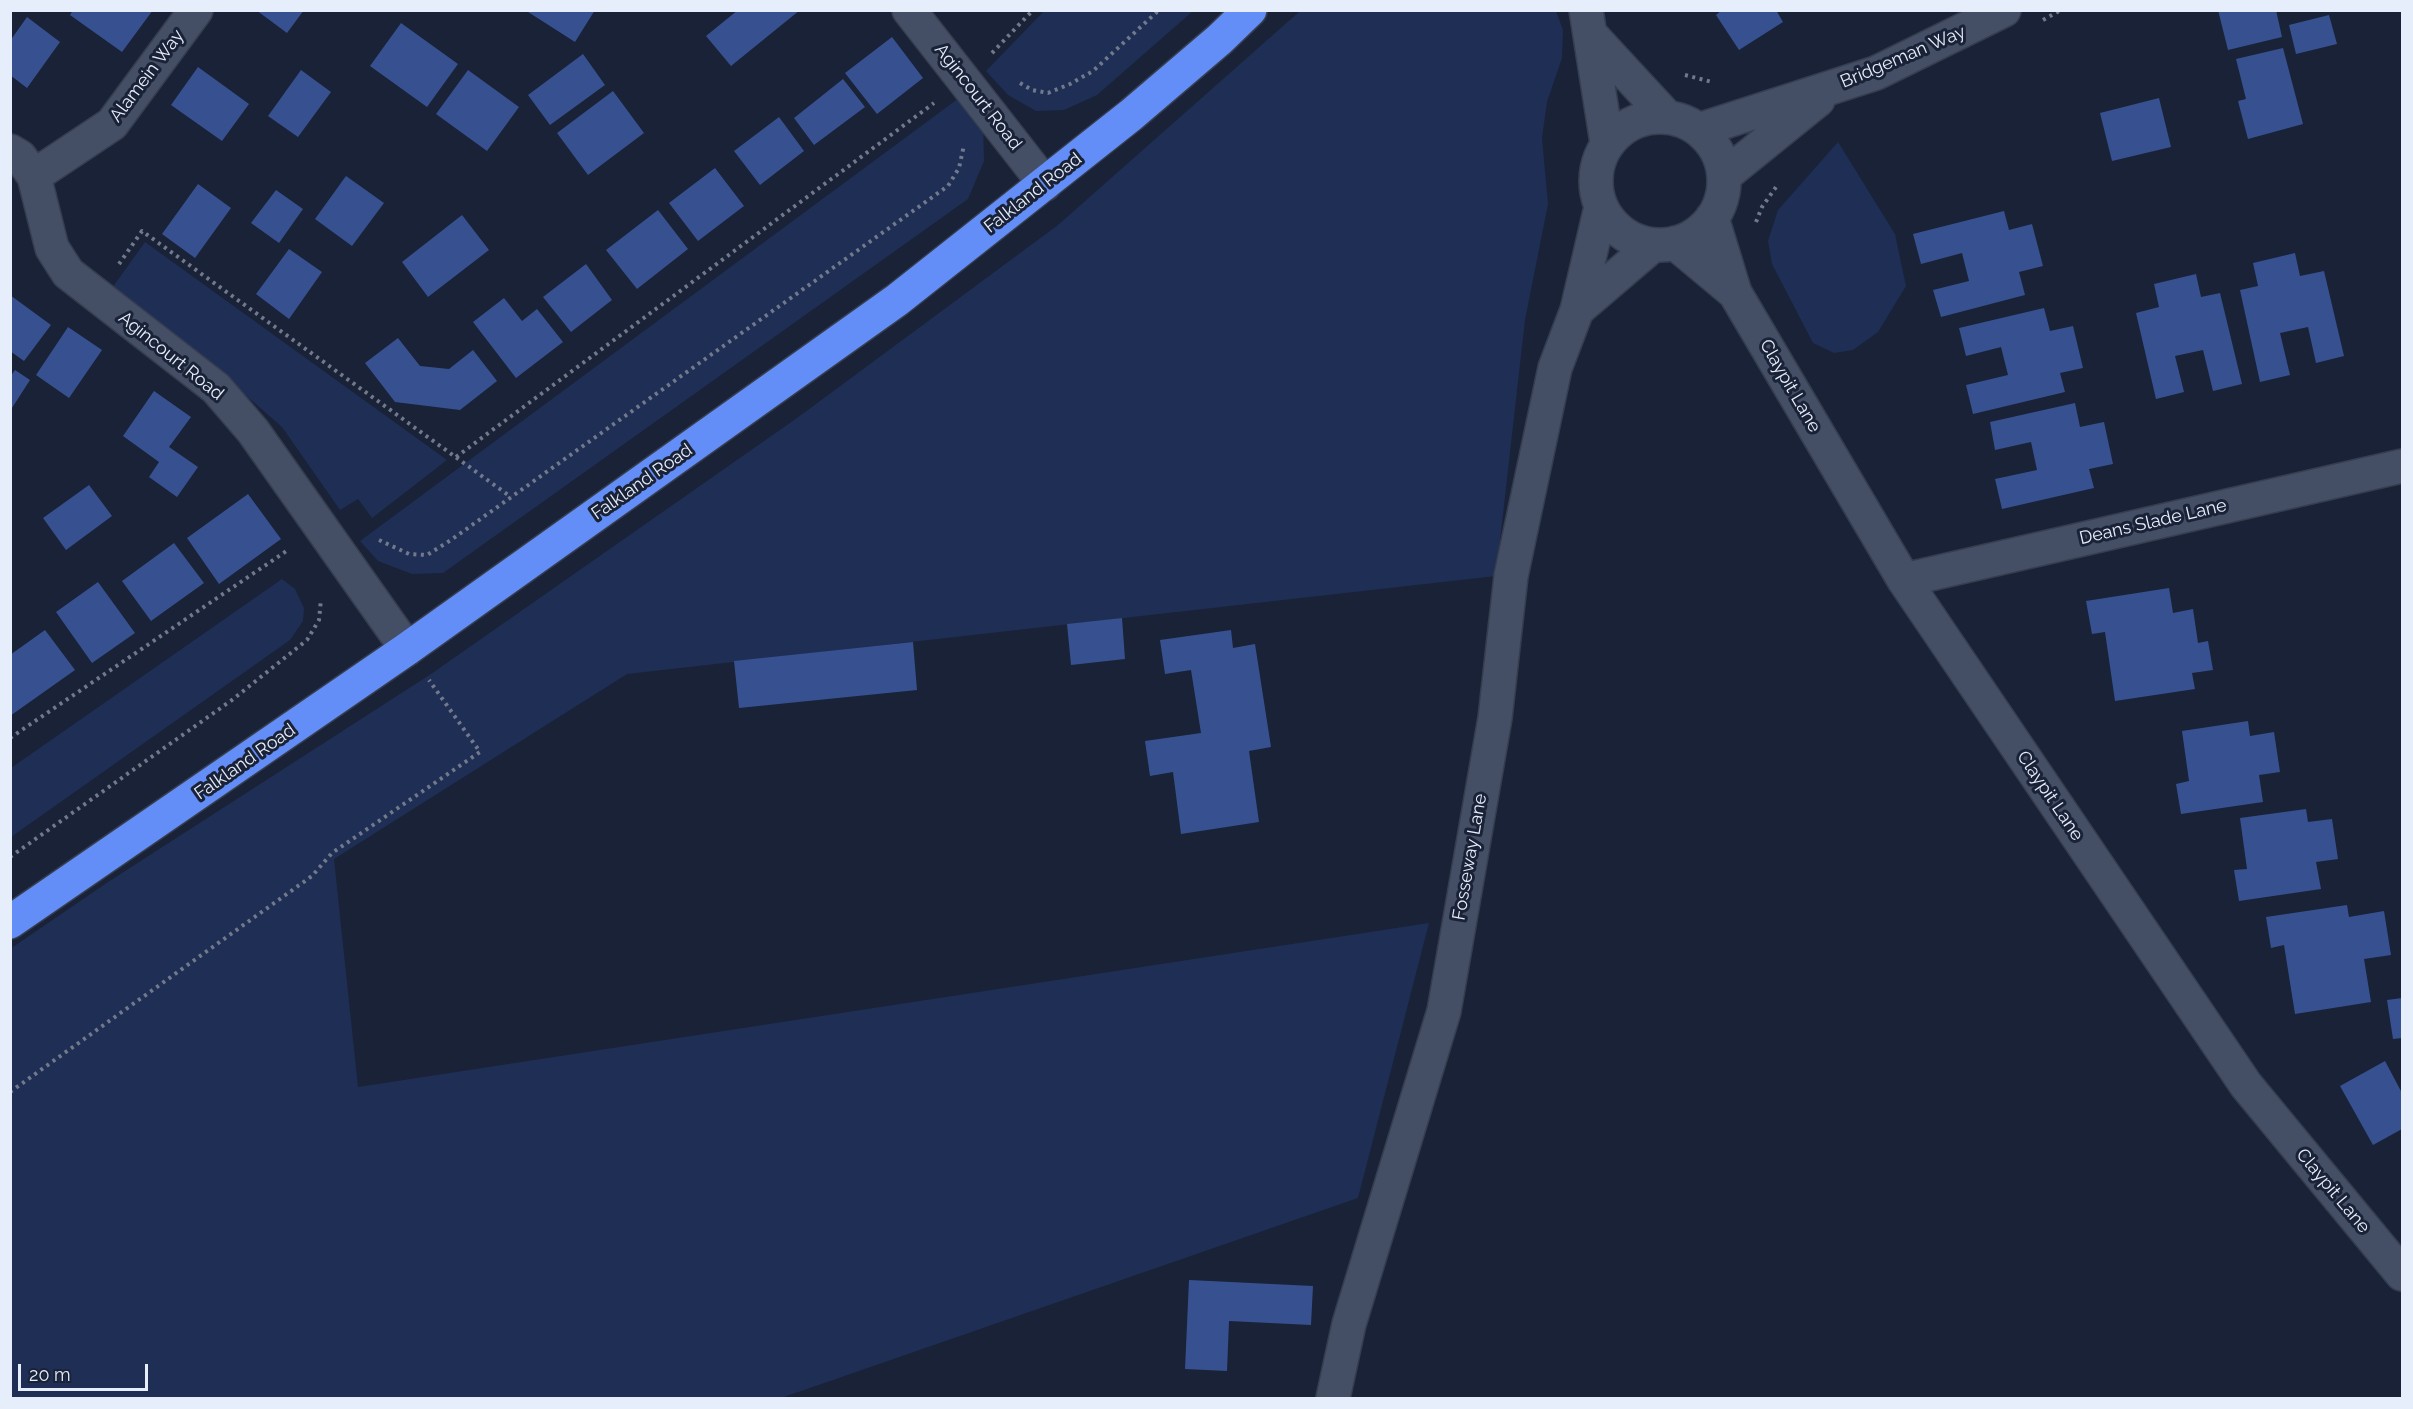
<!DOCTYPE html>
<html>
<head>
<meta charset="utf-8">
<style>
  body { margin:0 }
  #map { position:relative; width:2413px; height:1409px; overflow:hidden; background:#192237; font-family:Raleway,sans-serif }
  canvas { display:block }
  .frame { position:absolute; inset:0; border:12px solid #e6edfb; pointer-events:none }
  .scale { position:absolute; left:18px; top:1364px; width:130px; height:27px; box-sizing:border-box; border:3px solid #e6edfb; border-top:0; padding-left:8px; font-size:18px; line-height:21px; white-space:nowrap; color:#e6edfb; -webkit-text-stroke:4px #192237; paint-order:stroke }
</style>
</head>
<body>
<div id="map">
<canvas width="2413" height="1409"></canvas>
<div class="frame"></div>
<div class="scale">20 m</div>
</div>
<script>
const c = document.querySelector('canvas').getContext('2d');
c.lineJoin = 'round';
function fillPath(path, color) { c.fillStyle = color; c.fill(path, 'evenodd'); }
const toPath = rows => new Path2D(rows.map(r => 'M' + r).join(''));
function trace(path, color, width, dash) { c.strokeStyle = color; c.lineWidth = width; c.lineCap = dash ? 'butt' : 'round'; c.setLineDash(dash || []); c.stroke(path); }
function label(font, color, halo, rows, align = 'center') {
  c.font = font + ' Raleway,sans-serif'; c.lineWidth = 6; c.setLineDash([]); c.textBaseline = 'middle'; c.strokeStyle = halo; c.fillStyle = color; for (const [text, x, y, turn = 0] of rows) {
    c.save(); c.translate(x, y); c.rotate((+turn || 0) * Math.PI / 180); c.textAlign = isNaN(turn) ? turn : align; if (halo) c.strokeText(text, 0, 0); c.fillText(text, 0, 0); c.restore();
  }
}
fillPath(toPath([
  [1045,10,1193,10,1193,11,1097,95,1064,110,1036,111,1008,95,986,71],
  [1300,11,1556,11,1563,30,1562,58,1547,102,1542,138,1548,204,1525,320,1496,576,627,674,334,859,358,1087,1429,923,1358,1198,781,1398,11,1398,10,949,108,882,431,674,797,418,1058,225],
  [959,98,983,123,984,161,968,199,443,573,412,574,378,561,360,541],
  [1838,142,1895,234,1906,286,1878,332,1853,350,1834,353,1813,343,1772,264,1768,241,1778,210],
  [145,242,447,460,372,518,358,499,340,510,282,427,211,365,112,288],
  [282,579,295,589,304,608,303,621,290,640,11,837,11,768]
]), '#1f2e55');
fillPath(toPath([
  [73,10,153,10,122,52,70,15],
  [256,10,304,10,287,33],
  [525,10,595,10,575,42],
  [738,10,800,10,731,66,706,36],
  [1722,10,1776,10,1783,22,1739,50,1716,15],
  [2218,10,2276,10,2282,37,2228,50],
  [2329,15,2337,44,2296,54,2289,25],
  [27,17,60,42,27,88,10,75,10,41],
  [401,23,458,64,427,107,370,66],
  [892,37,923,78,877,114,845,73],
  [2283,48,2303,124,2248,139,2238,101,2246,99,2236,59],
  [583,54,605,85,550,125,528,95],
  [198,67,249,104,222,141,171,105],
  [301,70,331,92,298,137,268,116],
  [468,70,519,107,487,151,436,114],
  [843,79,865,107,814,145,794,118],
  [613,91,644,133,588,175,557,133],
  [2159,98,2171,147,2112,161,2100,113],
  [779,117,804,151,760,185,734,151],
  [715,168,744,206,698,241,669,203],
  [346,176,384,203,352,246,315,219],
  [198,184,231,208,195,258,162,234],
  [276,190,303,209,279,243,251,223],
  [658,210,688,249,637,289,606,250],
  [2004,211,2009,230,2032,224,2043,266,2019,272,2025,295,1941,317,1933,290,1969,281,1962,253,1921,264,1913,234],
  [462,215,489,250,428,297,402,262],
  [289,249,322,272,289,319,256,294],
  [2295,253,2300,276,2324,271,2344,356,2316,363,2308,327,2280,333,2290,375,2260,382,2240,290,2258,286,2253,263],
  [586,264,612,300,571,332,543,297],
  [2196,274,2201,297,2220,293,2242,384,2213,391,2203,350,2175,356,2184,392,2156,399,2136,313,2159,307,2154,284],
  [10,295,51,325,24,361,10,351],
  [504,298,522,321,537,309,563,342,516,378,473,322],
  [2044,308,2050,331,2073,326,2083,368,2060,373,2065,392,1973,414,1966,385,2008,375,2001,347,1966,356,1959,328],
  [68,327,102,350,69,398,36,375],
  [398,338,420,366,449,369,473,350,497,381,460,410,395,402,365,363],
  [15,370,30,380,10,411,10,377],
  [154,391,191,417,169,447,198,467,177,497,149,477,159,462,123,436],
  [2075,403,2080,427,2104,422,2113,464,2089,469,2094,488,2002,509,1995,479,2037,470,2031,442,1995,450,1990,422],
  [89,485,112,516,66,550,43,518],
  [248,494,281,539,219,584,187,538],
  [174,543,204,583,151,621,122,581],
  [98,582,135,633,92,663,56,612],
  [2169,588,2173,613,2193,609,2198,643,2208,641,2213,670,2192,673,2195,689,2115,701,2105,632,2092,634,2086,601],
  [1122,618,1125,659,1071,665,1067,624],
  [45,630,75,670,10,716,10,655],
  [1231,630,1233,648,1255,644,1271,747,1249,751,1259,822,1181,834,1173,772,1150,776,1145,741,1201,733,1191,670,1165,674,1160,640],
  [913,642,917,690,739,708,734,661],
  [2248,721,2250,736,2274,732,2280,772,2259,775,2263,802,2181,814,2176,784,2189,781,2182,731],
  [2306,809,2308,822,2332,819,2338,859,2316,862,2321,889,2239,901,2234,870,2247,869,2240,818],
  [2347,905,2349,917,2384,911,2391,955,2364,959,2371,1002,2295,1014,2284,945,2271,948,2266,917],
  [2402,998,2402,1038,2393,1039,2387,1000],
  [2385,1061,2402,1093,2402,1129,2373,1145,2340,1086],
  [1189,1280,1313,1286,1311,1325,1229,1321,1227,1371,1185,1369]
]), '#375190');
const street = toPath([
  [909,10,1045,184],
  [1586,10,1607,143],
  [1592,36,1666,116],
  '1596 181a64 64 0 1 1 128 0a64 64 0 1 1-128 0Z',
  [1699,130,1876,73,2004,10],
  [10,151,20,157,34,176,52,248,68,273,216,388,253,431,407,649],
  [34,176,112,124,196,10],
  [1724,176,1818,100],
  [1712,218,1735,293,1904,580,2246,1085,2402,1274],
  [1675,243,1735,293],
  [1577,310,1653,245],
  [1904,580,2402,466],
  [1333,1398,1349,1324,1444,1011,1495,718,1511,576,1555,368,1577,310,1601,207]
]);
const highway = toPath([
  [10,922,407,649,897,300,1131,115,1220,39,1250,10]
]);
trace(street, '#363d4f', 36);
trace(highway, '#363d4f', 36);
trace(toPath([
  [2043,20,2061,10],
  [992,53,1033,10],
  [1685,75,1712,82],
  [1020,83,1032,90,1048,93,1070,84,1093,71,1159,10],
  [1756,222,1762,207,1776,187],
  [119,264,142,231,511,497],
  [456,457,934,103],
  [379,540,409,554,427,555,451,540,948,186,959,168,964,145],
  [10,738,288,550],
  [10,857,232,700,307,640,319,620,321,599],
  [10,1092,312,876,332,853,480,752,429,680]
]), '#71798b', 4, [3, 4.5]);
trace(street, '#444f66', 33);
trace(highway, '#648ef7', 33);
label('18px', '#e6edfb', '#192237', [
  ["Bridgeman Way",1903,57,-23],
  ["Alamein Way",147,76,-53],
  ["Agincourt Road",978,97,52],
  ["Falkland Road",1033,193,-38],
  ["Agincourt Road",171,356,39],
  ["Claypit Lane",1790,386,60],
  ["Falkland Road",642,482,-35],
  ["Deans Slade Lane",2153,522,-13],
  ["Falkland Road",245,762,-35],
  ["Claypit Lane",2050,796,56],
  ["Fosseway Lane",1470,857,-80],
  ["Claypit Lane",2333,1191,50]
]);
</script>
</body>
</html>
